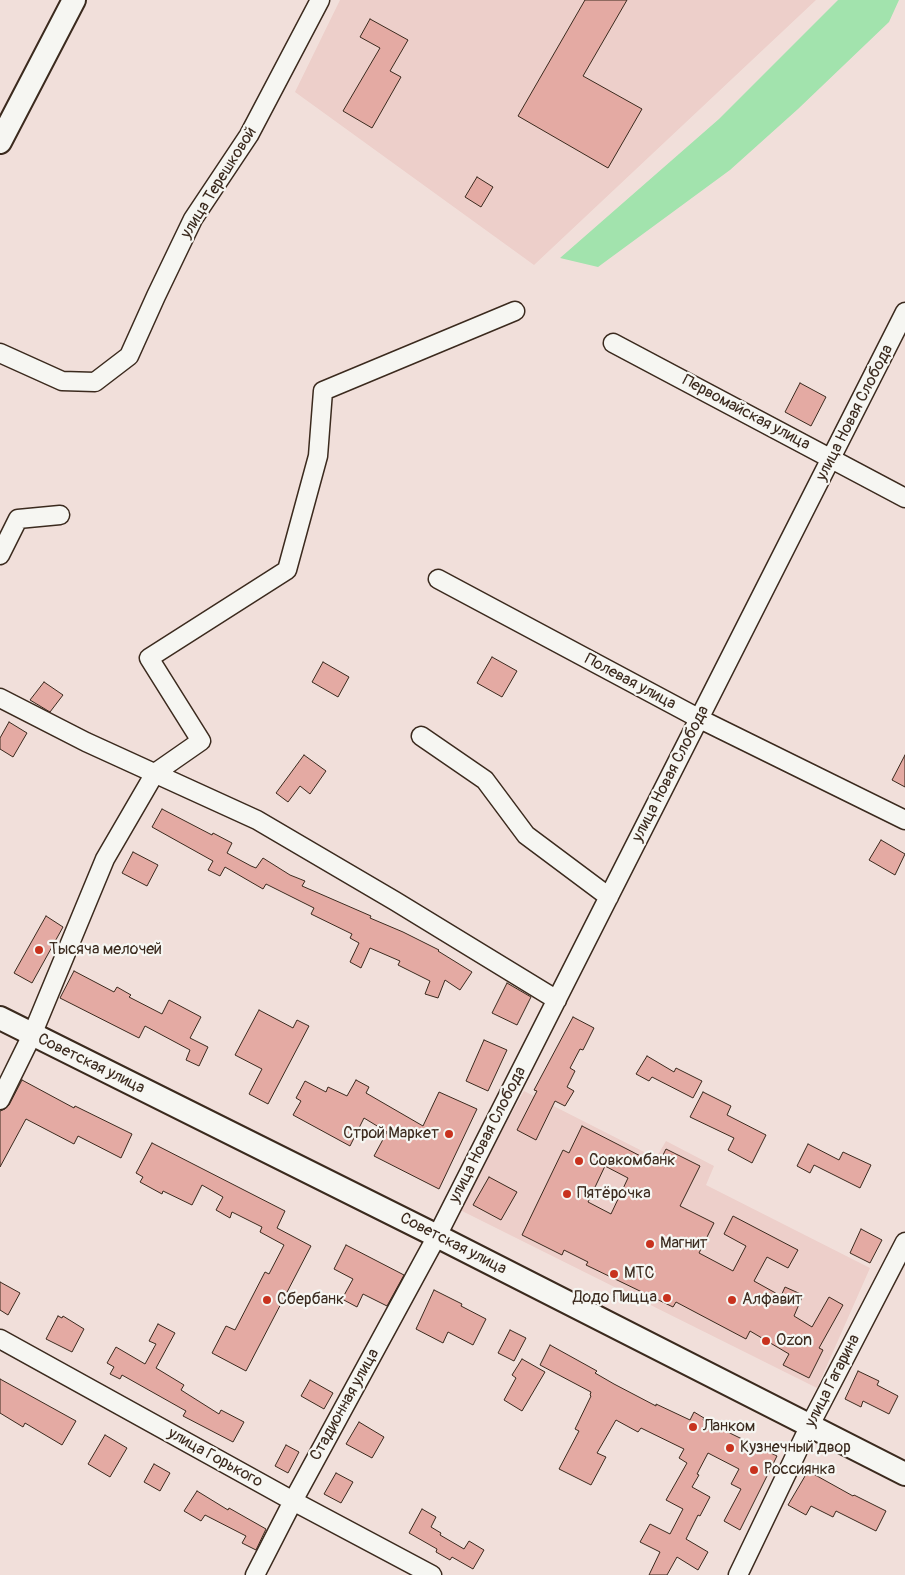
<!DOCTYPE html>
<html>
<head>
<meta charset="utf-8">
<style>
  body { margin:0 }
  canvas { display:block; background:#f1dfda }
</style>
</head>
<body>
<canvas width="905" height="1575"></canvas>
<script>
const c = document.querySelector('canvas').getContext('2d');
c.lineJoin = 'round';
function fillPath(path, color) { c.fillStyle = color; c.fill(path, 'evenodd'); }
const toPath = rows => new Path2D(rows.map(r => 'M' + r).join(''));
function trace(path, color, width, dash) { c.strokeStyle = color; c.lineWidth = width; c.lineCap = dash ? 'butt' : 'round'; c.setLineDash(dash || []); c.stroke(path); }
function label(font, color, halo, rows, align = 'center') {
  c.font = font + ' Pangolin,sans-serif'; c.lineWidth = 4.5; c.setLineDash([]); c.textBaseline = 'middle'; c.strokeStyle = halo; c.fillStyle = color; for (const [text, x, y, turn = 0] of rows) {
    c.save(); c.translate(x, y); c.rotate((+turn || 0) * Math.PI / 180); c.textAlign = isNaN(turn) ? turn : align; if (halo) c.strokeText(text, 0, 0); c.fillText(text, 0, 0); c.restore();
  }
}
fillPath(toPath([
  [340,0,816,0,534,265,295,92],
  [524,1091,656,1158,666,1141,714,1166,706,1185,870,1268,817,1388,458,1209]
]), '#edcfca');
fillPath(toPath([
  [838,0,899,0,889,22,798,109,730,170,598,267,560,258,719,119]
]), '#a2e3ad');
const building = toPath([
  [585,0,627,0,583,76,642,109,608,168,518,116,585,0],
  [370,19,408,40,390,71,401,77,372,128,343,111,380,48,360,37,370,19],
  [477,177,493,187,481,207,465,197,477,177],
  [800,383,826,397,811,426,785,412,800,383],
  [492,657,517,671,502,697,477,683,492,657],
  [323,662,349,677,338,697,312,682,323,662],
  [44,682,63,695,50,712,30,700,44,682],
  [9,722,27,733,13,757,0,749,0,738,9,722],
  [304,755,326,771,310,794,300,786,288,802,276,793,304,755],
  [905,755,905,787,892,780,905,755],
  [162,809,212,835,213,833,232,843,227,853,251,866,256,868,263,858,290,875,305,881,302,886,371,916,370,918,403,932,439,950,438,951,472,972,460,990,445,980,438,998,425,994,430,981,398,965,400,961,370,948,361,968,350,962,359,943,350,938,352,934,311,914,314,908,266,884,263,889,225,867,220,876,208,870,213,861,152,827,162,809],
  [881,840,905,854,895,875,869,860,881,840],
  [133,852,158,865,147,886,122,873,133,852],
  [46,916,63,927,32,983,14,973,46,916],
  [74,971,114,992,117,987,131,995,129,997,162,1014,169,1000,201,1017,190,1038,208,1047,199,1066,186,1060,190,1050,145,1026,139,1038,60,998,74,971],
  [507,983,531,997,517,1025,492,1013,507,983],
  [259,1010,293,1028,297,1020,309,1026,268,1104,249,1094,262,1069,235,1055,259,1010],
  [573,1017,594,1028,583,1050,580,1049,570,1068,575,1071,567,1087,574,1091,565,1106,555,1101,536,1140,517,1130,537,1091,534,1090,573,1017],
  [484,1040,507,1050,488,1091,466,1081,484,1040],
  [647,1056,674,1072,676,1068,702,1081,693,1098,652,1077,649,1081,636,1074,647,1056],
  [22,1080,74,1108,75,1106,132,1134,121,1158,78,1136,74,1144,26,1119,0,1167,0,1111,5,1109,9,1105,22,1080],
  [356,1080,369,1087,366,1093,423,1126,439,1092,477,1109,439,1189,374,1156,387,1132,364,1118,350,1146,293,1115,301,1101,296,1098,305,1081,326,1092,328,1087,347,1096,356,1080],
  [703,1092,731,1106,727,1115,766,1135,752,1163,728,1150,734,1138,690,1117,703,1092],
  [582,1126,658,1165,666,1149,700,1166,680,1206,714,1223,699,1253,733,1271,746,1246,724,1234,733,1216,798,1250,788,1268,767,1257,754,1281,781,1296,785,1287,803,1295,794,1316,812,1327,829,1297,843,1305,819,1348,823,1350,809,1378,783,1365,789,1354,750,1331,746,1339,676,1302,673,1307,586,1265,588,1262,564,1250,562,1255,522,1235,563,1150,569,1153,582,1126],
  [605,1166,628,1178,611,1214,588,1202,605,1166],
  [152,1143,285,1211,277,1228,311,1246,246,1371,212,1353,226,1326,235,1330,265,1272,269,1274,284,1245,260,1232,262,1227,232,1212,230,1218,216,1210,223,1197,202,1185,192,1205,163,1191,162,1194,140,1182,143,1177,136,1173,152,1143],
  [808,1144,839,1160,843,1152,871,1165,860,1188,814,1165,810,1173,797,1166,808,1144],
  [489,1177,517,1192,501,1220,473,1205,489,1177],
  [861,1229,882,1240,870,1263,850,1253,861,1229],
  [346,1245,404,1275,387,1306,363,1294,357,1307,342,1299,353,1279,334,1269,346,1245],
  [0,1282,20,1293,8,1315,0,1310,0,1282],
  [434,1290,462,1304,461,1306,486,1319,473,1345,448,1332,443,1343,416,1329,434,1290],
  [58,1316,62,1318,63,1316,84,1329,72,1352,46,1339,58,1316],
  [158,1324,175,1333,156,1368,184,1385,181,1390,219,1414,221,1410,244,1422,233,1442,183,1416,186,1411,122,1375,120,1379,110,1374,114,1367,107,1363,116,1347,145,1364,156,1344,149,1341,158,1324],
  [510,1330,526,1338,514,1361,498,1353,510,1330],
  [550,1345,597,1371,595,1373,614,1384,656,1406,656,1404,690,1420,694,1412,704,1418,703,1420,777,1456,740,1530,724,1521,741,1489,731,1484,739,1469,708,1453,697,1474,699,1475,692,1487,710,1497,700,1516,698,1515,686,1539,708,1552,698,1570,677,1557,667,1575,649,1575,660,1552,640,1542,650,1524,670,1534,683,1509,666,1500,687,1463,679,1458,684,1449,641,1428,638,1432,616,1420,597,1453,606,1457,591,1485,559,1469,579,1431,575,1429,591,1396,590,1395,591,1392,540,1365,550,1345],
  [522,1359,545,1372,522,1411,504,1400,516,1378,512,1375,522,1359],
  [858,1371,879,1381,877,1385,898,1396,889,1414,863,1401,861,1407,845,1399,858,1371],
  [0,1379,76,1421,62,1445,25,1423,23,1427,0,1413,0,1379],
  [310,1380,333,1393,324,1409,301,1396,310,1380],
  [359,1422,384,1437,372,1458,346,1444,359,1422],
  [105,1435,127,1448,110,1477,88,1464,105,1435],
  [286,1445,299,1452,288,1473,275,1466,286,1445],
  [154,1464,170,1473,160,1491,144,1482,154,1464],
  [808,1471,853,1496,854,1495,886,1511,876,1531,836,1511,833,1517,811,1506,806,1515,788,1505,808,1471],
  [336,1473,353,1482,341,1503,324,1494,336,1473],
  [197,1491,228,1510,229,1508,266,1529,256,1550,242,1543,246,1536,205,1515,201,1521,184,1511,197,1491],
  [422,1509,436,1517,431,1527,441,1533,440,1535,464,1549,469,1541,484,1550,473,1569,452,1557,450,1560,436,1552,437,1549,409,1533,422,1509]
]);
fillPath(building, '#e4aaa3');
trace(building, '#3b2a1e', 1);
const minor = toPath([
  [613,343,905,498],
  [0,353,62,381,95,382,129,356,156,296,193,219,249,135,320,0],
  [0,555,18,519,60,515],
  [438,579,700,719,905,820],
  [0,698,86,742,257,820,395,901,557,1000],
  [421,736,485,780,526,835,609,897],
  [0,1100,32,1035,105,859,155,773,201,741,149,658,287,570,318,456,323,391,515,311],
  [0,1339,293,1501,432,1575],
  [255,1575,293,1501,437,1236,905,312],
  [738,1575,810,1425,905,1242]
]);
const major = toPath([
  [0,142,74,0],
  [0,1018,437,1236,905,1474]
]);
trace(minor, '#3b2a1e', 21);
trace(major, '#3b2a1e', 26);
trace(minor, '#f6f6f2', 18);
trace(major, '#f6f6f2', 22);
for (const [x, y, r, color] of [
  [39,950,5,"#c8321e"],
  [449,1134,5,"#c8321e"],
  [579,1161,5,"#c8321e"],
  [567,1194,5,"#c8321e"],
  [650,1244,5,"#c8321e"],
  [614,1274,5,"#c8321e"],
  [667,1298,5,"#c8321e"],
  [267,1300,5,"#c8321e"],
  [732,1300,5,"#c8321e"],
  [766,1341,5,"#c8321e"],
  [693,1427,5,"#c8321e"],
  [730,1448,5,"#c8321e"],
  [754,1470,5,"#c8321e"]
]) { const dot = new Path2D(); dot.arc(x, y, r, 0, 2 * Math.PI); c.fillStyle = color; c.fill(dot); trace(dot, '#f6f6f2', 2); }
label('16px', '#3b2a1e', '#f6f6f2', [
  ["улица Терешковой",219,183,-58],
  ["Первомайская улица",746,413,28],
  ["улица Новая Слобода",855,413,-63],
  ["Полевая улица",630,682,28],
  ["улица Новая Слобода",671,774,-63],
  ["Советская улица",91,1064,26],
  ["улица Новая Слобода",488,1135,-63],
  ["Советская улица",453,1244,27],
  ["улица Гагарина",833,1381,-63],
  ["Стадионная улица",345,1405,-61],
  ["улица Горького",215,1458,29]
]);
label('16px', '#3b2a1e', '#f6f6f2', [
  ["Тысяча мелочей",49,950],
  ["Строй Маркет",439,1134,"right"],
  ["Совкомбанк",589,1161],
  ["Пятёрочка",577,1194],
  ["Магнит",660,1244],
  ["МТС",624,1274],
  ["Додо Пицца",657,1298,"right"],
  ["Сбербанк",277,1300],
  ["Алфавит",742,1300],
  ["Ozon",776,1341],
  ["Ланком",703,1427],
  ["Кузнечный двор",740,1448],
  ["Россиянка",764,1470]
], 'left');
</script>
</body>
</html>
